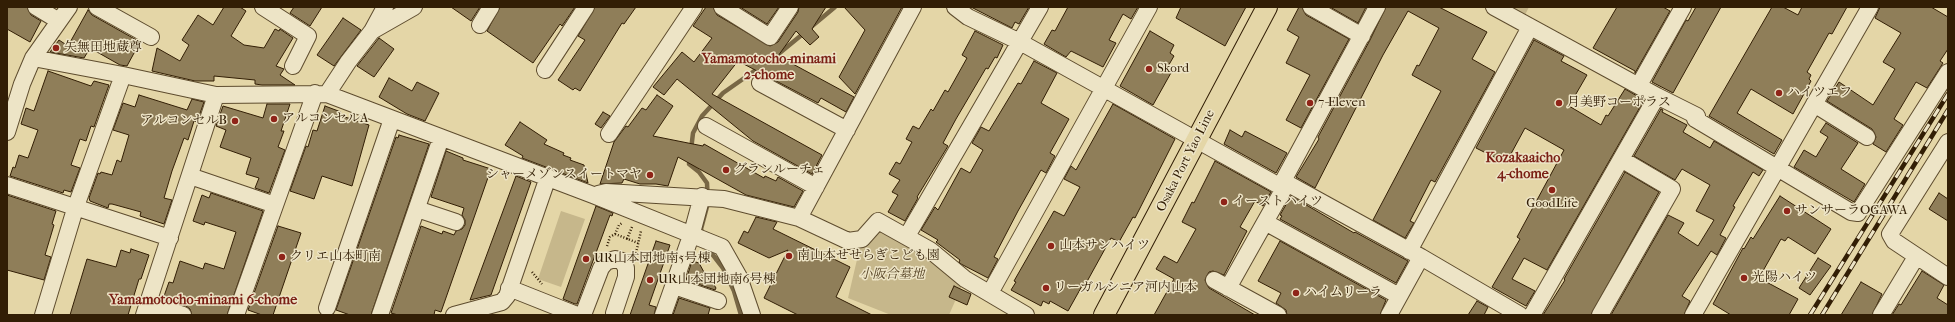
<!DOCTYPE html>
<html>
<head>
<meta charset="utf-8">
<style>
  body { margin:0 }
  #map { position:relative; width:1955px; height:322px; overflow:hidden; background:#e4d6a7; font-family:"IM FELL French Canon",serif }
  canvas { display:block }
  .frame { position:absolute; inset:0; border:8px solid #321e05; pointer-events:none }
</style>
</head>
<body>
<div id="map">
<canvas width="1955" height="322"></canvas>
<div class="frame"></div>
</div>
<script>
const c = document.querySelector('canvas').getContext('2d');
c.lineJoin = 'round';
function fillPath(path, color) { c.fillStyle = color; c.fill(path, 'evenodd'); }
const toPath = rows => new Path2D(rows.map(r => 'M' + r).join(''));
function trace(path, color, width, dash) { c.strokeStyle = color; c.lineWidth = width; c.lineCap = dash ? 'butt' : 'round'; c.setLineDash(dash || []); c.stroke(path); }
function label(font, color, halo, rows, align = 'center') {
  c.font = font + ' "IM FELL French Canon","Noto Serif JP",serif'; c.lineWidth = 3; c.setLineDash([]); c.textBaseline = 'middle'; c.strokeStyle = halo; c.fillStyle = color; for (const [text, x, y, turn = 0] of rows) {
    c.save(); c.translate(x, y); c.rotate((+turn || 0) * Math.PI / 180); c.textAlign = isNaN(turn) ? turn : align; if (halo) c.strokeText(text, 0, 0); c.fillText(text, 0, 0); c.restore();
  }
}
fillPath(toPath([
  [1509,7,1529,7,1525,15],
  [561,211,585,219,561,287,538,279],
  [877,228,923,251,963,283,949,315,891,315,848,298,859,251,871,233]
]), '#c6b78b');
trace(toPath([
  [811,27,835,7],
  [776,56,804,33],
  [691,150,693,133,702,116,723,93,760,67],
  [690,157,689,164,699,172,707,183,708,203,701,229,703,235],
  [706,246,723,268,734,291,741,315]
]), '#786745', 4.5);
const building = toPath([
  [7,7,27,7,31,15,41,21,30,42,7,29,7,7],
  [224,7,240,7,246,11,231,36,244,45,264,48,275,29,279,31,280,29,293,38,276,66,284,69,280,75,295,85,262,85,255,84,255,80,214,76,214,81,195,81,152,71,157,48,180,61,189,45,182,40,198,15,213,25,224,7],
  [294,7,322,7,310,26,290,13,294,7],
  [451,7,480,7,471,21,451,7],
  [500,7,575,7,562,26,560,24,533,63,487,31,500,7],
  [595,7,636,7,624,24,622,23,580,91,575,88,573,90,558,80,585,40,578,36,595,7],
  [706,7,713,7,717,15,770,46,778,42,798,12,799,7,826,7,812,29,819,37,810,45,796,31,778,56,854,97,846,112,821,98,818,103,738,61,712,94,822,155,812,174,753,141,677,79,664,95,653,87,682,52,694,62,712,38,693,26,706,7],
  [740,7,779,7,767,24,740,7],
  [844,7,902,7,855,94,839,77,865,30,844,7],
  [971,7,1029,7,1019,24,1015,22,1012,28,971,7],
  [1068,7,1138,7,1131,19,1123,14,1109,40,1116,43,1103,67,1071,51,1066,57,1044,44,1052,30,1055,31,1068,7],
  [1181,7,1246,7,1225,46,1176,18,1181,7],
  [1299,7,1302,7,1306,15,1349,39,1301,128,1286,120,1310,75,1286,63,1299,37,1287,30,1299,7],
  [1330,7,1366,7,1358,23,1330,7],
  [1386,7,1439,7,1487,32,1472,59,1495,72,1435,182,1431,180,1410,221,1414,223,1405,238,1373,220,1441,91,1412,75,1417,65,1419,66,1439,28,1408,11,1383,55,1315,188,1296,177,1319,139,1318,137,1370,40,1386,7],
  [1617,7,1663,7,1670,11,1635,73,1635,71,1593,48,1617,7],
  [1696,7,1721,7,1673,93,1652,82,1686,20,1688,21,1696,7],
  [1772,7,1783,7,1798,15,1802,7,1847,7,1832,34,1829,33,1807,72,1811,75,1809,79,1811,81,1793,114,1751,89,1737,113,1782,140,1774,154,1709,116,1772,7],
  [1880,7,1931,7,1948,17,1948,49,1940,61,1943,63,1927,88,1916,82,1894,119,1903,125,1886,152,1873,144,1876,137,1872,129,1827,101,1839,82,1873,105,1895,69,1883,62,1901,33,1875,18,1880,7],
  [88,10,92,15,140,42,127,66,120,65,90,48,84,58,50,52,59,40,68,46,88,10],
  [343,18,361,30,334,66,317,55,343,18],
  [975,31,1003,45,997,58,995,57,988,69,986,68,956,119,943,143,948,146,917,197,918,198,905,221,888,212,898,195,892,192,900,180,889,174,896,162,900,164,912,142,906,139,913,126,919,129,931,109,933,111,945,90,948,92,967,58,962,55,975,31],
  [1150,31,1174,45,1170,53,1174,56,1167,68,1172,71,1153,105,1120,86,1150,31],
  [379,38,394,49,374,77,357,66,379,38],
  [1534,40,1564,56,1561,61,1587,75,1569,106,1601,125,1606,115,1608,116,1625,89,1644,100,1547,270,1524,258,1512,279,1535,291,1526,306,1492,287,1520,239,1517,237,1564,150,1525,128,1506,163,1476,148,1534,40],
  [1034,61,1057,73,1041,103,1069,119,1050,153,1055,156,1046,173,1041,170,1018,211,994,257,998,259,988,278,961,264,959,262,960,260,936,242,938,240,921,230,935,207,938,210,961,168,970,173,983,150,972,143,981,127,989,131,1018,83,1021,84,1034,61],
  [48,71,91,86,94,81,109,85,94,127,91,126,86,141,80,139,71,165,80,168,71,192,64,190,63,193,10,176,13,167,15,168,19,155,28,158,38,130,21,124,26,108,34,111,48,71],
  [389,78,412,91,417,82,439,93,425,121,407,114,379,97,389,78],
  [139,95,187,110,192,99,204,102,197,122,194,121,188,140,184,138,172,171,164,198,172,200,164,224,140,216,141,212,112,204,109,204,108,208,90,201,89,198,98,173,100,174,101,172,112,175,117,160,121,162,129,135,113,130,123,103,135,107,139,95],
  [657,95,673,106,653,136,703,146,704,144,764,178,765,176,776,181,778,177,803,191,794,207,746,195,678,157,668,186,656,184,640,184,624,179,622,183,600,184,614,142,626,126,628,127,642,108,646,110,657,95],
  [267,104,290,104,281,131,284,131,278,147,285,150,269,193,255,188,259,178,246,174,251,158,220,147,226,130,216,126,223,106,263,118,267,104],
  [1113,104,1175,139,1135,218,1133,217,1119,242,1111,238,1084,287,1082,286,1068,311,1050,301,1049,304,1043,301,1041,306,1011,290,1016,282,1014,281,1054,211,1064,216,1080,187,1064,179,1071,166,1076,170,1113,104],
  [325,106,341,112,339,115,369,125,352,186,322,176,314,199,290,191,306,146,308,147,313,130,317,131,325,106],
  [1661,109,1663,110,1662,112,1687,125,1683,132,1710,148,1714,141,1763,170,1759,176,1753,172,1733,206,1735,207,1720,235,1726,238,1717,255,1711,251,1682,296,1690,301,1684,315,1611,315,1668,215,1684,223,1678,233,1698,246,1714,220,1696,211,1710,185,1682,169,1675,180,1634,156,1661,109],
  [603,112,610,116,601,128,595,124,603,112],
  [520,122,547,140,544,144,564,153,563,155,571,158,570,160,584,165,588,183,522,158,523,156,505,145,520,122],
  [1826,123,1858,143,1841,169,1865,184,1854,202,1794,167,1804,150,1816,157,1828,137,1820,132,1826,123],
  [1230,130,1242,137,1245,131,1287,153,1276,173,1224,144,1230,130],
  [399,135,429,144,371,315,350,315,336,310,396,137,398,138,399,135],
  [446,151,463,158,463,160,491,169,441,312,435,310,434,315,398,315,391,313,421,226,442,234,443,231,454,235,456,231,462,229,465,225,465,220,462,215,464,208,431,197,446,151],
  [1215,161,1271,192,1263,206,1255,201,1240,227,1247,231,1224,275,1213,271,1209,272,1205,280,1209,288,1255,315,1154,315,1174,279,1156,269,1164,256,1177,263,1196,229,1182,222,1192,202,1194,203,1215,161],
  [1625,172,1659,192,1591,315,1543,315,1565,280,1564,279,1625,172],
  [516,176,531,182,491,295,470,300,516,176],
  [211,193,263,211,227,315,192,315,190,309,186,306,163,299,169,282,173,283,180,261,203,269,205,263,224,269,236,232,205,222,204,225,193,221,202,195,209,198,211,193],
  [1939,193,1948,199,1948,221,1929,209,1939,193],
  [7,195,56,211,52,224,54,225,45,255,51,257,44,280,7,270,7,195],
  [1291,196,1354,233,1355,232,1408,261,1396,283,1280,219,1282,216,1280,215,1291,196],
  [1780,196,1831,229,1815,254,1788,237,1785,241,1781,239,1759,278,1798,299,1789,315,1731,315,1713,304,1743,248,1744,249,1751,237,1753,239,1780,196],
  [596,206,613,213,612,216,610,215,577,304,575,304,563,299,596,206],
  [756,217,777,222,773,229,850,267,836,297,872,315,798,315,764,298,788,250,769,258,738,243,744,231,748,233,756,217],
  [278,226,301,233,273,315,262,315,248,310,278,226],
  [656,241,670,245,649,305,656,307,654,315,630,315,656,241],
  [1280,241,1386,300,1380,315,1287,315,1286,310,1276,303,1281,293,1258,281,1280,241],
  [131,249,149,255,141,279,139,279,128,315,70,315,87,259,116,267,121,250,130,253,131,249],
  [1818,258,1831,266,1810,295,1799,288,1818,258],
  [692,261,699,263,705,274,708,275,716,288,715,290,686,280,692,261],
  [1922,271,1944,285,1937,298,1948,305,1948,315,1892,315,1899,304,1901,305,1922,271],
  [1861,282,1882,294,1872,315,1841,315,1861,282],
  [954,286,971,294,967,305,949,297,954,286],
  [679,298,710,308,708,315,673,315,679,298],
  [1477,301,1488,307,1484,315,1468,315,1477,301]
]);
fillPath(building, '#8f7e59');
trace(building, '#321e05', 1);
const minor = toPath([
  [36,7,59,21],
  [97,7,151,37],
  [263,7,308,36,293,66],
  [722,7,770,37,790,7],
  [913,7,799,218,848,241,862,239,878,221,930,250,965,279,1026,315],
  [955,7,968,17,1020,42,1283,188],
  [1311,7,1362,36],
  [1377,7,1283,181,1421,257,1520,315],
  [1494,7,1657,96,1697,116,1695,119,1851,212,1858,213,1948,72],
  [480,25,491,7],
  [372,31,414,7],
  [33,58,123,75,216,95,327,94,593,195,722,247,739,277,752,315],
  [545,70,586,7],
  [760,83,847,130],
  [1639,85,1683,7],
  [327,94,348,62,372,31,385,7],
  [1814,104,1867,137],
  [706,126,816,187],
  [7,132,22,84,33,58,69,7],
  [609,134,694,7],
  [1948,142,1890,234,1894,241,1948,277],
  [190,176,275,205],
  [7,185,170,238],
  [598,194,606,192,724,199,799,218],
  [417,209,456,222],
  [1265,222,1399,296],
  [907,236,1040,7],
  [1409,251,1530,27],
  [1214,280,1278,315],
  [674,286,718,301],
  [509,288,577,315],
  [1228,288,1287,183],
  [990,293,1149,7],
  [148,304,183,315],
  [327,308,392,119],
  [43,315,75,209,123,75],
  [144,315,216,95],
  [236,315,315,93],
  [380,315,441,138],
  [454,315,502,302,507,296,548,177],
  [583,315,601,268,606,262,615,259,622,261,626,268,626,277,614,313],
  [663,315,692,233,702,196],
  [1389,315,1421,257],
  [1532,315,1657,96],
  [1600,315,1672,189,1621,159],
  [1693,315,1870,7],
  [1881,315,1916,257]
]);
const major = toPath([
  [1104,315,1267,7]
]);
trace(minor, '#5e4c2e', 18);
trace(major, '#321e05', 22);
trace(toPath([
  [615,234,638,243],
  [627,239,632,227],
  [607,246,610,237,615,234,619,225,622,223],
  [636,253,641,231],
  [532,272,542,284]
]), '#321e05', 2.5, [1, 2]);
trace(minor, '#ede4c6', 16);
trace(major, '#e4d6a7', 20);
const rail = toPath([
  [1810,315,1948,94],
  [1822,315,1948,110]
]);
trace(rail, '#321e05', 4.5);
trace(rail, '#ede4c6', 3, [9]);
for (const [x, y, r, color] of [
  [56,48,4,"#8f2418"],
  [1149,69,4,"#8f2418"],
  [1779,93,4,"#8f2418"],
  [1310,103,4,"#8f2418"],
  [1559,103,4,"#8f2418"],
  [274,119,4,"#8f2418"],
  [235,121,4,"#8f2418"],
  [726,170,4,"#8f2418"],
  [650,175,4,"#8f2418"],
  [1552,190,4,"#8f2418"],
  [1224,202,4,"#8f2418"],
  [1787,211,4,"#8f2418"],
  [1051,246,4,"#8f2418"],
  [789,256,4,"#8f2418"],
  [282,257,4,"#8f2418"],
  [586,259,4,"#8f2418"],
  [1744,278,4,"#8f2418"],
  [650,280,4,"#8f2418"],
  [1046,288,4,"#8f2418"],
  [1296,293,4,"#8f2418"]
]) { const dot = new Path2D(); dot.arc(x, y, r, 0, 2 * Math.PI); c.fillStyle = color; c.fill(dot); trace(dot, '#ede4c6', 1.5); }
label('13px', '#321e05', '#ede4c6', [
  ["矢無田地蔵尊",64,48],
  ["Skord",1157,69],
  ["ハイツエフ",1787,93],
  ["7-Eleven",1318,103],
  ["月美野コーポラス",1567,103],
  ["アルコンセルA",282,119],
  ["アルコンセルB",227,121,"right"],
  ["グランルーチェ",734,170],
  ["シャーメゾンスイートマヤ",642,175,"right"],
  ["イーストハイツ",1232,202],
  ["GoodLife",1552,204,"center"],
  ["サンサーラOGAWA",1795,211],
  ["山本サンハイツ",1059,246],
  ["南山本せせらぎこども園",797,256],
  ["クリエ山本町南",290,257],
  ["UR山本団地南5号棟",594,259],
  ["光陽ハイツ",1752,278],
  ["UR山本団地南6号棟",658,280],
  ["リーガルシニア河内山本",1054,288],
  ["ハイムリーラ",1304,293]
], 'left');
label('13px', '#321e05', '#ede4c6', [
  ["Osaka Port Yao Line",1186,161,-63]
]);
label('italic 13px', '#574426', '#ede4c6', [
  ["小阪合墓地",892,275]
]);
label('bold 14px', '#7a1f14', '#ede4c6', [
  ["Yamamotocho-minami",769,60],
  ["2-chome",769,76],
  ["Kozakaaicho",1523,159],
  ["4-chome",1523,175],
  ["Yamamotocho-minami 6-chome",203,301]
]);
</script>
</body>
</html>
